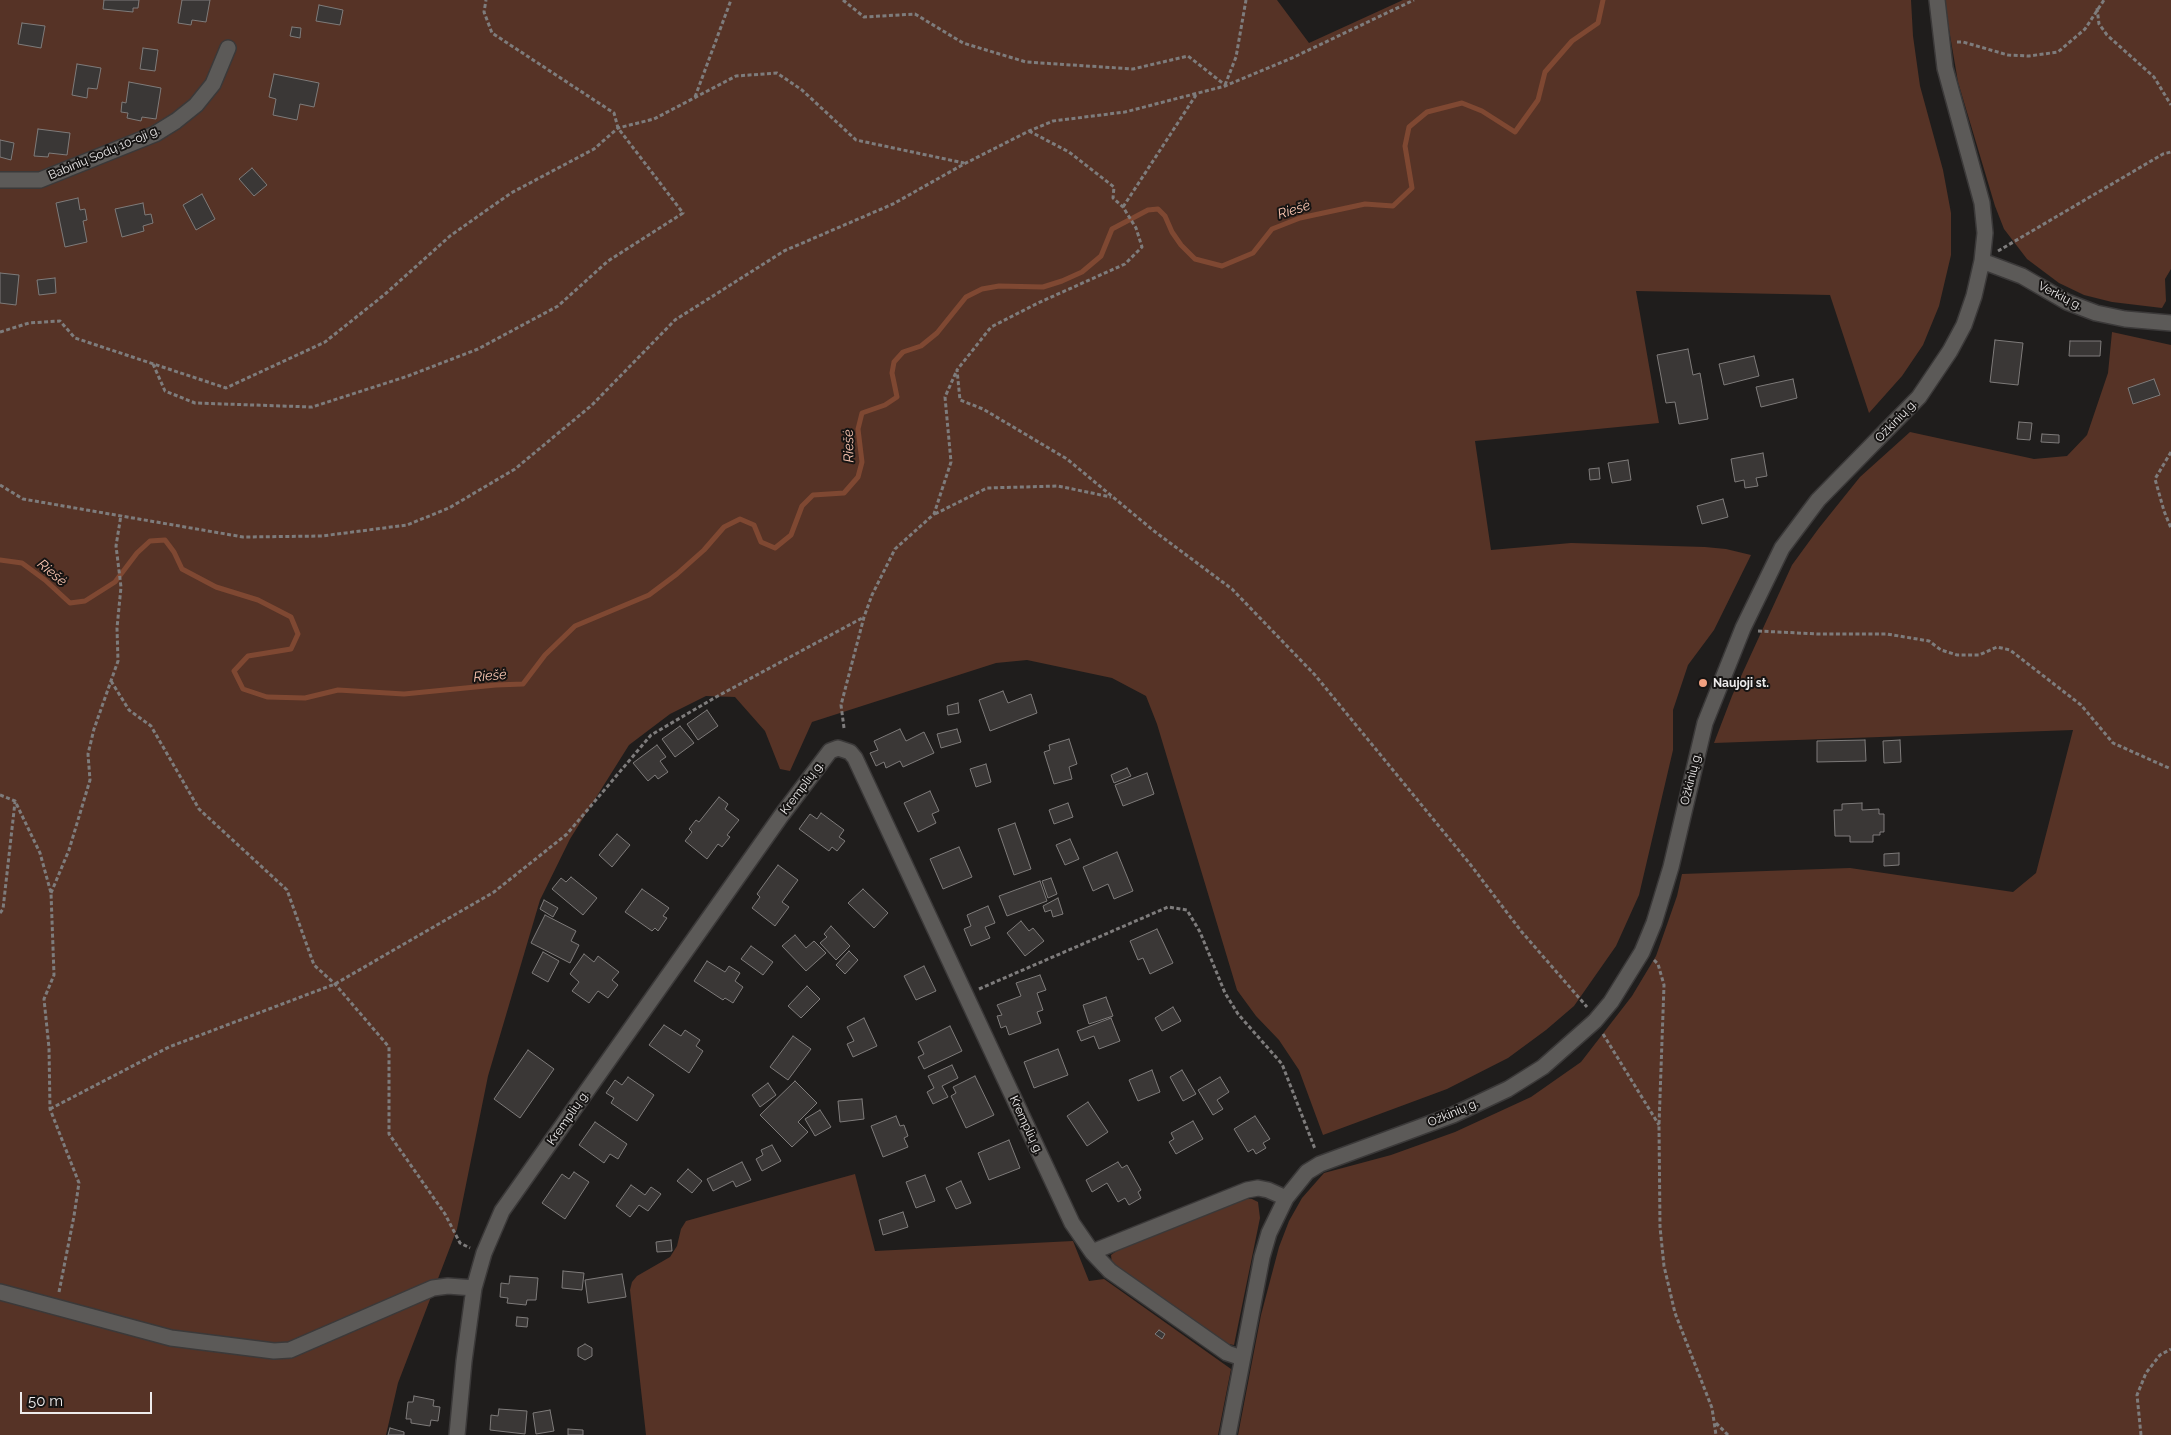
<!DOCTYPE html>
<html>
<head>
<meta charset="utf-8">
<style>
  body { margin:0 }
  #map { position:relative; width:2171px; height:1435px; overflow:hidden; background:#1f1d1c; font-family:Raleway,sans-serif }
  canvas { display:block }
  .scale { position:absolute; left:20px; top:1392px; width:132px; height:22px; box-sizing:border-box; border:2px solid #eeecec; border-top:0; padding-left:6px; font-size:15px; line-height:18px; white-space:nowrap; color:#eeecec; -webkit-text-stroke:4px #161413; paint-order:stroke }
</style>
</head>
<body>
<div id="map">
<canvas width="2171" height="1435"></canvas>
<div class="scale">50 m</div>
</div>
<script>
const c = document.querySelector('canvas').getContext('2d');
c.lineJoin = 'round';
function fillPath(path, color) { c.fillStyle = color; c.fill(path, 'evenodd'); }
const toPath = rows => new Path2D(rows.map(r => 'M' + r).join(''));
function trace(path, color, width, dash) { c.strokeStyle = color; c.lineWidth = width; c.lineCap = dash ? 'butt' : 'round'; c.setLineDash(dash || []); c.stroke(path); }
function label(font, color, halo, rows, align = 'center') {
  c.font = font + ' Raleway,sans-serif'; c.lineWidth = 4; c.setLineDash([]); c.textBaseline = 'middle'; c.strokeStyle = halo; c.fillStyle = color; for (const [text, x, y, turn = 0] of rows) {
    c.save(); c.translate(x, y); c.rotate((+turn || 0) * Math.PI / 180); c.textAlign = isNaN(turn) ? turn : align; if (halo) c.strokeText(text, 0, 0); c.fillText(text, 0, 0); c.restore();
  }
}
fillPath(toPath([
  [0,0,1277,0,1309,43,1403,0,1911,0,1913,36,1920,86,1943,170,1951,213,1951,255,1939,306,1923,345,1902,376,1869,413,1830,295,1636,291,1659,423,1475,441,1491,550,1571,543,1705,547,1726,549,1751,555,1714,630,1688,665,1673,710,1673,750,1639,895,1616,946,1574,1006,1546,1030,1508,1058,1447,1089,1323,1135,1299,1070,1279,1040,1256,1016,1237,990,1157,724,1146,696,1112,678,1027,660,996,663,812,722,790,771,780,769,765,731,735,697,706,696,670,714,629,745,570,839,540,900,488,1076,457,1229,398,1383,386,1435,0,1435],
  [1944,0,2171,0,2171,269,2165,279,2166,301,2162,308,2112,302,2084,295,2059,283,2027,259,2004,229,1995,206,1958,82],
  [2112,332,2171,345,2171,1435,1238,1435,1261,1315,1279,1247,1289,1221,1302,1198,1324,1173,1391,1155,1455,1132,1531,1097,1581,1062,1632,996,1656,956,1677,896,1682,874,1850,868,2013,892,2036,873,2073,730,1714,743,1732,696,1792,565,1819,528,1860,477,1910,432,2034,459,2067,456,2087,435,2108,373],
  [855,1174,875,1251,1073,1241,1089,1281,1104,1279,1231,1369,1218,1435,646,1435,630,1290,632,1282,637,1276,670,1257,677,1246,681,1229,686,1221],
  [1240,1199,1252,1199,1258,1202,1260,1218,1234,1345,1223,1343,1112,1264,1111,1255,1118,1250]
]), '#563326');
trace(toPath([
  [0,560,22,563,45,580,70,603,85,601,115,582,137,553,150,541,165,540,174,552,182,569,216,587,258,600,291,617,298,634,291,649,248,656,234,671,243,689,267,697,305,698,338,690,404,694,496,685,523,684,545,655,575,626,649,595,677,574,704,550,724,527,740,519,754,525,761,542,775,548,791,535,802,506,813,495,844,493,858,477,862,462,858,429,862,413,885,405,897,397,892,373,894,362,903,352,921,346,937,333,966,297,982,289,999,286,1043,287,1062,281,1082,272,1101,256,1112,229,1148,210,1158,209,1165,216,1172,232,1181,245,1195,259,1222,266,1253,253,1272,229,1300,218,1365,204,1393,206,1412,188,1405,146,1409,127,1427,112,1462,103,1482,111,1515,132,1538,100,1545,72,1572,41,1598,23,1603,0]
]), '#7f4832', 5);
const building = toPath([
  [104,0,139,0,138,8,133,8,133,12,103,9,104,0],
  [182,0,210,0,206,22,192,20,191,25,178,23,182,0],
  [319,5,343,10,340,25,316,21,319,5],
  [22,23,45,26,41,48,18,44,22,23],
  [292,27,301,28,300,38,290,36,292,27],
  [143,48,158,50,155,71,140,69,143,48],
  [77,64,101,68,97,89,88,88,87,98,72,95,77,64],
  [274,74,319,83,314,107,300,104,297,120,273,115,276,99,269,97,274,74],
  [129,82,161,88,156,119,142,117,141,121,127,118,128,113,121,112,122,102,126,103,129,82],
  [38,129,70,133,67,155,49,153,48,157,34,156,38,129],
  [0,140,14,143,11,160,0,157,0,140],
  [252,168,267,185,254,196,239,179,252,168],
  [202,194,215,219,196,230,183,205,202,194],
  [78,198,80,210,85,209,87,220,83,221,87,242,65,247,56,203,78,198],
  [143,203,145,215,151,214,153,223,143,226,144,231,122,237,115,209,143,203],
  [0,273,19,275,16,305,0,303,0,273],
  [55,278,56,293,39,295,37,280,55,278],
  [1995,340,2023,343,2018,385,1990,382,1995,340],
  [2070,341,2101,341,2100,356,2069,356,2070,341],
  [1688,349,1693,375,1700,373,1708,419,1679,424,1675,402,1666,403,1657,355,1688,349],
  [1754,356,1759,376,1724,385,1719,364,1754,356],
  [1793,379,1797,398,1761,407,1756,387,1793,379],
  [2154,379,2160,395,2133,404,2128,388,2154,379],
  [2019,422,2032,423,2030,440,2017,439,2019,422],
  [2042,434,2059,435,2059,443,2041,442,2042,434],
  [1763,453,1767,476,1756,478,1758,486,1745,488,1744,480,1735,482,1731,459,1763,453],
  [1628,460,1631,480,1612,483,1608,463,1628,460],
  [1599,468,1600,479,1590,480,1589,469,1599,468],
  [1723,499,1728,517,1702,524,1697,506,1723,499],
  [1003,691,1008,703,1031,694,1037,713,990,731,979,700,1003,691],
  [958,703,959,713,948,715,947,706,958,703],
  [707,710,718,726,698,740,687,724,707,710],
  [680,726,694,743,675,757,662,739,680,726],
  [900,729,906,741,924,732,934,753,903,767,900,761,886,768,884,762,876,766,870,753,878,750,874,741,900,729],
  [957,729,961,742,941,748,937,734,957,729],
  [1069,739,1077,764,1069,767,1072,779,1054,784,1044,752,1050,750,1049,745,1069,739],
  [1865,740,1866,761,1817,762,1817,741,1865,740],
  [1900,740,1901,762,1884,763,1883,741,1900,740],
  [657,745,666,757,660,761,668,772,658,779,655,775,648,781,633,763,657,745],
  [986,764,991,782,976,787,970,769,986,764],
  [1127,768,1131,776,1114,783,1111,775,1127,768],
  [1147,773,1154,794,1123,806,1115,785,1147,773],
  [930,791,939,811,932,814,936,823,918,832,904,803,930,791],
  [719,797,728,804,725,809,739,820,727,835,730,837,722,847,718,844,707,859,685,841,692,832,689,829,696,820,699,822,719,797],
  [1068,803,1073,817,1054,824,1049,810,1068,803],
  [1862,803,1862,810,1879,809,1879,814,1884,814,1884,832,1880,832,1880,835,1873,835,1873,842,1850,842,1850,836,1835,836,1834,810,1842,810,1842,804,1862,803],
  [821,813,844,830,839,837,845,841,837,851,832,847,829,851,799,829,810,814,817,819,821,813],
  [1015,823,1031,869,1014,875,998,829,1015,823],
  [617,834,630,845,612,867,599,855,617,834],
  [1070,839,1079,859,1065,865,1056,845,1070,839],
  [959,847,972,877,943,889,930,859,959,847],
  [1117,852,1133,891,1114,899,1108,884,1093,891,1083,867,1117,852],
  [1899,853,1899,865,1884,866,1884,854,1899,853],
  [778,865,798,880,782,902,789,907,775,926,752,908,760,897,757,894,778,865],
  [571,877,597,898,583,915,552,889,561,878,566,882,571,877],
  [1051,878,1057,894,1048,898,1042,881,1051,878],
  [1040,881,1047,901,1007,916,999,896,1040,881],
  [642,889,669,908,663,916,667,918,658,931,655,928,652,931,625,912,642,889],
  [863,889,888,913,874,928,848,903,863,889],
  [1058,898,1063,914,1053,917,1051,910,1045,912,1043,906,1058,898],
  [544,900,558,908,553,917,540,909,544,900],
  [988,906,995,923,985,927,990,938,971,946,964,929,971,926,967,915,988,906],
  [545,915,576,931,571,941,579,945,570,963,531,943,545,915],
  [1021,921,1029,931,1033,928,1044,941,1025,956,1007,933,1021,921],
  [831,926,850,946,836,960,820,943,827,937,824,934,831,926],
  [1157,929,1173,963,1150,974,1143,958,1138,960,1130,941,1157,929],
  [795,935,806,948,814,941,826,953,806,971,782,946,795,935],
  [751,946,773,962,763,975,741,959,751,946],
  [849,951,858,960,845,974,836,965,849,951],
  [543,952,559,961,548,982,532,973,543,952],
  [584,954,594,962,598,956,619,972,612,980,618,985,608,998,598,991,589,1003,572,991,579,982,570,974,584,954],
  [707,961,725,972,729,966,740,973,735,981,743,987,733,1003,725,998,723,1000,694,981,707,961],
  [924,966,936,991,916,1000,904,976,924,966],
  [1040,975,1046,990,1037,993,1043,1010,1037,1012,1041,1023,1009,1035,1006,1026,1001,1028,997,1016,1002,1015,997,1005,1021,996,1016,983,1040,975],
  [807,986,820,999,801,1018,788,1006,807,986],
  [1106,997,1113,1016,1089,1024,1083,1005,1106,997],
  [1173,1007,1181,1021,1162,1031,1155,1018,1173,1007],
  [864,1018,877,1046,853,1057,847,1044,854,1041,847,1027,864,1018],
  [1111,1018,1120,1041,1099,1049,1094,1036,1081,1041,1077,1031,1111,1018],
  [664,1025,681,1036,685,1030,700,1040,696,1046,703,1051,689,1073,649,1045,664,1025],
  [950,1026,962,1051,924,1069,918,1057,924,1054,918,1042,950,1026],
  [793,1036,811,1049,788,1080,770,1067,793,1036],
  [1058,1049,1068,1075,1034,1088,1024,1062,1058,1049],
  [528,1050,554,1069,520,1118,494,1099,528,1050],
  [952,1065,958,1078,942,1086,948,1097,933,1104,927,1092,934,1088,928,1076,952,1065],
  [1152,1070,1160,1092,1138,1101,1129,1080,1152,1070],
  [1182,1070,1196,1094,1183,1101,1170,1077,1182,1070],
  [975,1076,994,1115,966,1128,951,1096,956,1093,953,1087,975,1076],
  [628,1077,654,1095,637,1121,611,1103,614,1098,606,1093,615,1080,622,1085,628,1077],
  [1220,1077,1229,1092,1217,1100,1223,1109,1213,1115,1198,1090,1220,1077],
  [795,1081,817,1103,798,1122,808,1132,792,1147,760,1115,795,1081],
  [768,1083,776,1095,760,1107,752,1095,768,1083],
  [862,1099,864,1119,840,1122,838,1101,862,1099],
  [1088,1102,1108,1132,1087,1146,1067,1116,1088,1102],
  [820,1110,831,1127,815,1136,805,1119,820,1110],
  [896,1116,900,1126,904,1125,908,1136,904,1138,908,1147,883,1157,871,1126,896,1116],
  [1255,1116,1270,1139,1263,1143,1266,1148,1256,1154,1253,1149,1248,1152,1234,1129,1255,1116],
  [1193,1121,1203,1139,1176,1154,1169,1142,1174,1139,1171,1133,1193,1121],
  [595,1122,627,1144,618,1159,610,1154,604,1163,579,1145,595,1122],
  [1009,1140,1020,1168,989,1180,978,1153,1009,1140],
  [772,1145,781,1161,762,1171,756,1159,763,1155,761,1150,772,1145],
  [742,1162,751,1180,736,1187,733,1181,713,1191,707,1179,742,1162],
  [1118,1162,1122,1168,1127,1165,1141,1190,1138,1192,1141,1198,1129,1205,1125,1198,1118,1202,1107,1183,1092,1192,1086,1180,1118,1162],
  [688,1169,702,1181,692,1193,677,1181,688,1169],
  [574,1172,589,1182,565,1219,542,1203,562,1174,569,1179,574,1172],
  [925,1175,935,1201,916,1208,906,1182,925,1175],
  [961,1181,971,1203,956,1209,946,1188,961,1181],
  [631,1185,645,1195,651,1187,661,1194,648,1211,639,1205,630,1217,616,1206,631,1185],
  [903,1212,908,1227,883,1235,879,1220,903,1212],
  [671,1240,672,1251,657,1252,656,1242,671,1240],
  [563,1271,584,1273,582,1290,562,1288,563,1271],
  [622,1274,626,1297,588,1303,585,1280,622,1274],
  [510,1276,538,1278,536,1300,527,1300,526,1305,507,1303,508,1298,500,1297,501,1283,509,1284,510,1276],
  [517,1317,528,1318,527,1327,516,1326,517,1317],
  [1159,1330,1165,1334,1162,1339,1155,1334,1159,1330],
  [585,1344,592,1348,592,1356,585,1360,578,1356,578,1348,585,1344],
  [414,1396,434,1400,433,1406,440,1407,438,1421,431,1420,430,1426,411,1423,411,1419,406,1419,408,1402,413,1402,414,1396],
  [499,1409,527,1411,525,1434,490,1430,491,1415,498,1416,499,1409],
  [550,1410,554,1431,536,1434,533,1413,550,1410],
  [390,1428,404,1432,404,1435,388,1435,390,1428],
  [568,1429,583,1430,583,1435,568,1435,568,1429]
]);
fillPath(building, '#3a3736');
trace(building, '#7e7b7a', 1);
const street = toPath([
  [0,180,40,180,155,134,176,121,196,105,213,84,228,48],
  [1982,261,2022,276,2067,302,2096,313,2125,319,2171,323],
  [1092,1252,1247,1190,1258,1188,1268,1190,1286,1198],
  [0,1292,171,1338,274,1351,290,1350,433,1288,448,1286,474,1288],
  [457,1435,464,1361,474,1288,484,1253,502,1211,781,816,830,751,838,748,850,752,855,758,1072,1223,1092,1252,1110,1271,1227,1353,1242,1358],
  [1228,1435,1262,1257,1269,1233,1286,1198,1307,1172,1320,1164,1453,1115,1508,1089,1543,1067,1595,1021,1611,1002,1642,952,1654,923,1671,867,1705,723,1743,628,1782,548,1818,500,1919,397,1950,351,1964,325,1974,296,1982,261,1985,233,1982,203,1945,68,1937,0]
]);
trace(street, '#3b3939', 18);
trace(toPath([
  [843,0,864,17,915,14,963,43,1026,62,1133,69,1188,56,1225,85],
  [2097,8,2099,24,2107,35,2154,77,2171,105],
  [1957,42,1963,42,2008,55,2029,56,2058,52,2085,29,2104,0],
  [1225,85,1236,57,1246,0],
  [695,97,731,0],
  [1029,131,1069,152,1114,187,1113,198,1123,207,1136,228,1142,247,1125,264,1038,303,991,327,957,370,960,400,983,409,1067,459,1154,531,1232,589,1315,675,1470,864,1521,931,1587,1007],
  [1123,207,1196,95],
  [1998,251,2163,154,2171,152],
  [0,332,29,323,60,321,75,338,226,388,325,342,384,295,450,236,511,193,594,149,618,128,654,119,736,76,777,73,802,90,856,140,964,163],
  [153,364,165,391,195,403,312,407,408,376,478,349,558,306,608,261,683,213,618,128,614,113,492,33,484,12,486,0],
  [2171,452,2155,479,2164,511,2171,528],
  [0,485,23,499,243,537,322,536,407,525,449,508,515,469,592,405,675,320,784,251,893,204,964,164,1029,131,1053,121,1125,112,1225,86,1292,58,1414,0],
  [935,514,987,488,1058,486,1111,497],
  [1758,631,1818,634,1887,634,1929,641,1941,650,1957,655,1979,655,1997,647,2010,650,2081,705,2113,743,2171,769],
  [111,681,129,710,151,726,199,809,287,890,314,965,335,984,389,1047,389,1134,445,1214,460,1243,470,1248],
  [844,728,841,705,864,617,872,595,895,549,934,514,951,462,945,397,957,370],
  [0,795,15,801,40,853,51,893,54,975,44,999,49,1048,50,1109,79,1183,74,1216,59,1292],
  [51,893,69,850,90,780,88,754,94,729,118,661,117,628,121,587,116,546,121,515],
  [0,913,3,909,15,802],
  [1654,960,1658,964,1664,985,1659,1125,1660,1227,1664,1266,1675,1313,1712,1408,1716,1435],
  [979,989,1168,907,1187,910,1200,932,1225,993,1238,1014,1282,1064,1315,1149],
  [1603,1034,1659,1125],
  [50,1109,169,1047,335,984,494,892,567,834,651,735,716,697,864,617],
  [1716,1423,1728,1435],
  [2141,1435,2137,1395,2146,1373,2160,1355,2171,1349]
]), '#7e7c7c', 3, [4, 2.5]);
trace(street, '#5c5a58', 15);
for (const [x, y, r, color] of [
  [1703,683,5,"#f2a07f"]
]) { const dot = new Path2D(); dot.arc(x, y, r, 0, 2 * Math.PI); c.fillStyle = color; c.fill(dot); trace(dot, '#161413', 2); }
label('12px', '#eeecec', '#161413', [
  ["Babinių Sodų 10-oji g.",104,153,-23],
  ["Verkių g.",2060,296,27],
  ["Ožkinių g.",1896,421,-46],
  ["Ožkinių g.",1691,779,-76],
  ["Kremplių g.",802,788,-53],
  ["Ožkinių g.",1453,1113,-23],
  ["Kremplių g.",568,1118,-55],
  ["Kremplių g.",1026,1125,65]
]);
label('bold 12px', '#eeecec', '#161413', [
  ["Naujoji st.",1713,683]
], 'left');
label('italic 14px', '#fbc6b1', '#161413', [
  ["Riešė",1294,210,-17],
  ["Riešė",849,446,-91],
  ["Riešė",52,573,40],
  ["Riešė",490,676,-5]
]);
</script>
</body>
</html>
